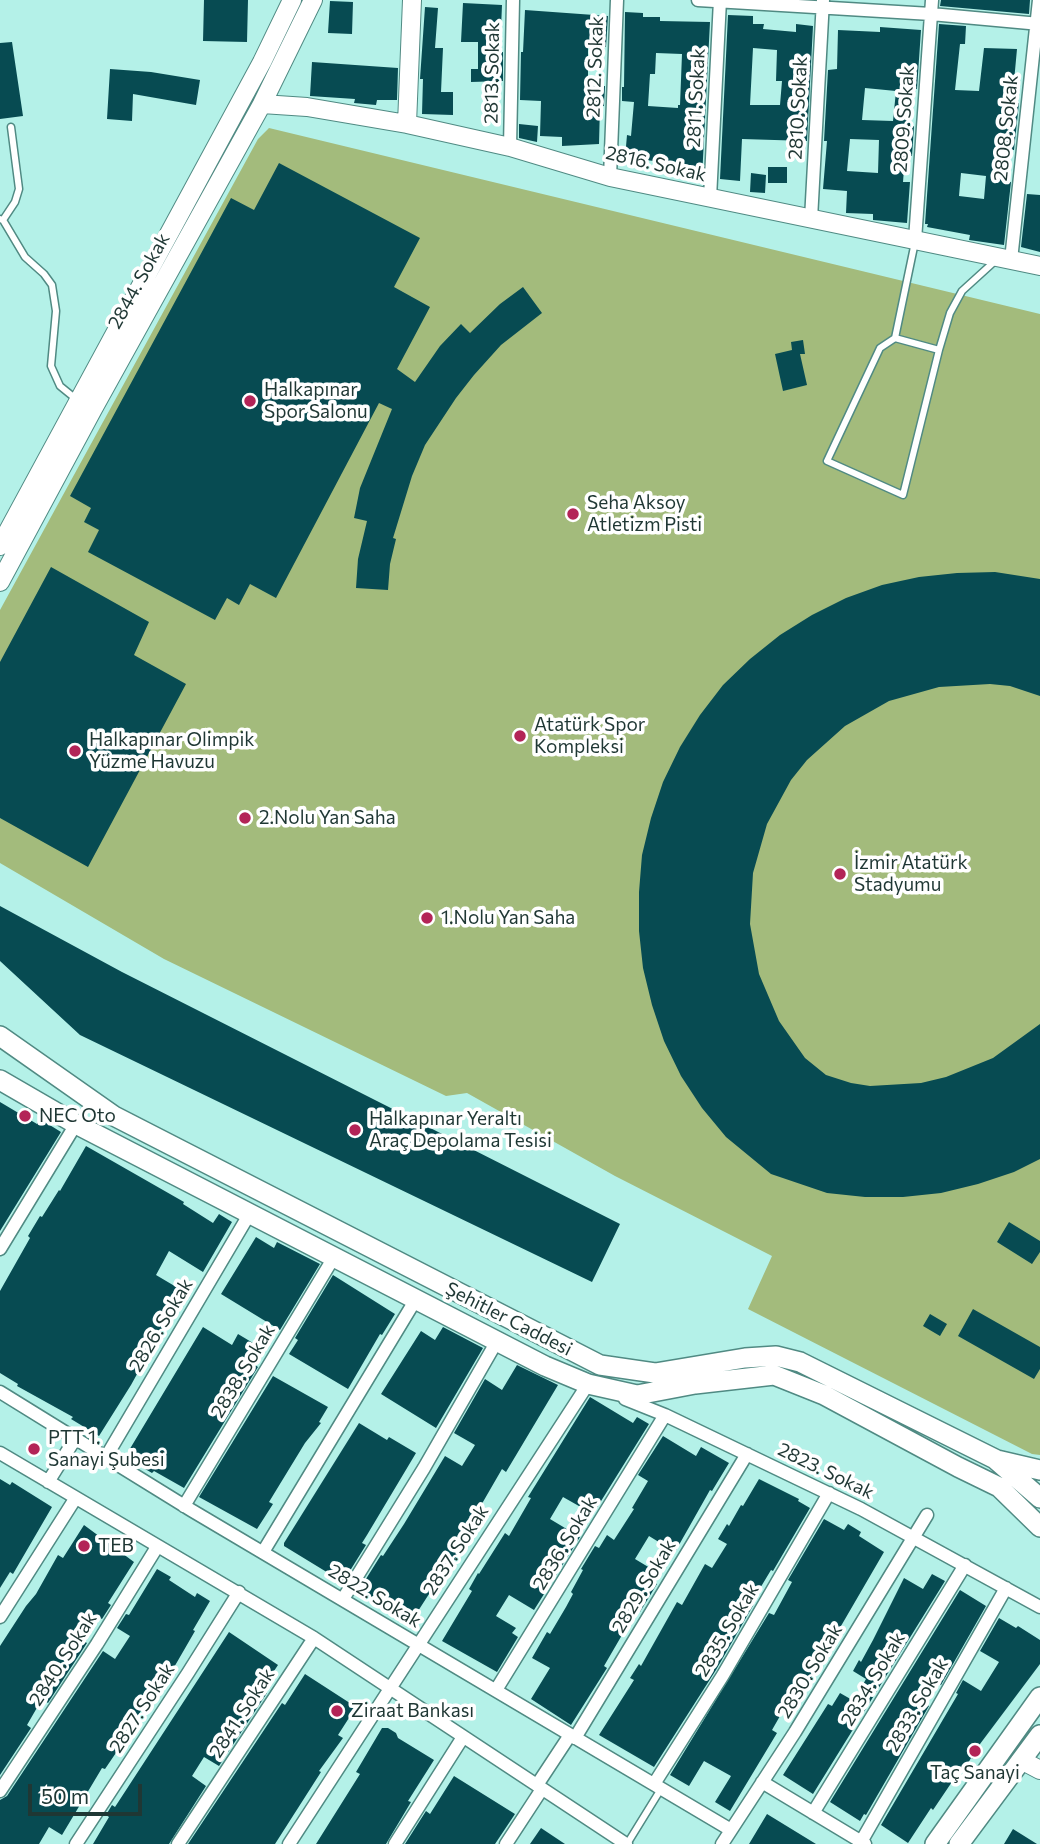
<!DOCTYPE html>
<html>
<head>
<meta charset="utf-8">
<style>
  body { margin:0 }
  #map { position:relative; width:1040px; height:1844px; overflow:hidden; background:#b4f1e8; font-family:Commissioner,sans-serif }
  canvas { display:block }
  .scale { position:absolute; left:28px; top:1784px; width:114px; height:32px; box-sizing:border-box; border:4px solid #1f3734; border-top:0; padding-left:9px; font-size:21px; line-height:24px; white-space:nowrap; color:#1f3734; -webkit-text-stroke:5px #fff; paint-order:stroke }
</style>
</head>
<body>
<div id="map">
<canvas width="1040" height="1844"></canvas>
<div class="scale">50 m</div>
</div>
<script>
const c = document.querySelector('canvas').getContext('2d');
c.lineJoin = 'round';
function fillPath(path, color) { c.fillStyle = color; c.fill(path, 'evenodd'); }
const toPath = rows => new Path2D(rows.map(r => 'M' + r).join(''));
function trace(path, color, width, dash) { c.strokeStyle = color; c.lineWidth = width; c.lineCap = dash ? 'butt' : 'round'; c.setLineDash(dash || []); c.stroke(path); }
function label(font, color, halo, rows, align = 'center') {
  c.font = font + ' Commissioner,sans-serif'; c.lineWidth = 7; c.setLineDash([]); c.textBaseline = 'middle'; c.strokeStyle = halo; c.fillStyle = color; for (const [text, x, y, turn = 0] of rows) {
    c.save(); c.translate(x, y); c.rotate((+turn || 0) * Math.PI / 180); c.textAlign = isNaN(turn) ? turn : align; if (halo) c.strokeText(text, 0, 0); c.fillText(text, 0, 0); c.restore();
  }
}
fillPath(toPath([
  [269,128,1040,314,1040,1455,1032,1454,748,1309,772,1256,615,1176,467,1093,446,1096,164,959,0,863,0,610,258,139]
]), '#a3bb7c');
fillPath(toPath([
  [204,0,248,0,247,42,203,41],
  [941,0,1030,0,1029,14,940,6],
  [330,1,353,2,352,34,328,33],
  [463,3,502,5,500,52,503,52,503,81,471,82,471,69,478,69,478,42,461,42],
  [425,7,438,8,435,48,443,48,441,92,453,92,453,115,422,114,423,79,420,79],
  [525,10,608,16,606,47,588,46,588,86,605,86,604,106,600,106,599,144,562,146,562,137,540,136,541,101,520,100,521,52,523,52],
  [625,12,643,13,643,17,660,17,660,21,710,22,702,178,684,177,684,164,625,158,627,135,631,136,634,102,622,101,622,87,624,87],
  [656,53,682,54,680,105,678,105,678,108,648,106,650,74,655,74],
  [728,15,753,16,753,24,764,24,763,29,796,32,796,24,813,26,807,141,742,139,740,181,720,179],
  [753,48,777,50,776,81,782,81,780,105,750,105],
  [939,24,966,26,965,44,960,44,955,90,979,91,984,48,1017,49,1012,103,1019,103,1014,150,1006,150,1002,181,1011,182,1004,245,969,240,970,235,927,227,928,224,925,224],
  [961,173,986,176,984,199,959,196],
  [880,27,921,30,917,89,910,88,908,115,910,115,910,126,914,126,912,156,905,156,903,182,910,182,907,223,873,220,873,214,846,213,847,191,823,189,827,141,824,141,828,70,837,69,838,30,880,32],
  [865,88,896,91,893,121,862,120],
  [850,139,879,140,878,173,847,171],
  [12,42,23,116,0,119,0,43],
  [312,62,398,68,397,100,377,100,376,105,354,103,355,99,310,96],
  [110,69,151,72,200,80,196,105,133,94,132,121,107,119],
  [519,124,538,126,537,142,519,138],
  [279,163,420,238,394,287,430,307,397,369,415,382,440,346,461,324,470,333,500,304,523,287,542,313,501,345,474,375,456,398,425,445,412,476,393,538,396,539,390,564,388,590,356,588,358,559,367,521,354,518,360,488,392,409,379,403,276,598,250,584,239,605,227,598,215,620,88,552,99,530,84,522,91,508,70,496,231,198,254,210],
  [768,167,787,167,787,183,768,183],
  [751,173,766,175,765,193,750,192],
  [1027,194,1040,195,1040,252,1021,247],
  [803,340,805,354,800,354,807,385,783,391,775,354,792,350,791,342],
  [51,567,149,622,134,655,186,684,88,867,0,818,0,662],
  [995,572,1040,579,1040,696,1010,686,990,684,939,687,889,701,845,726,807,760,791,780,767,824,753,873,750,924,759,974,779,1021,805,1058,826,1075,851,1083,870,1086,921,1083,946,1077,993,1058,1040,1024,1040,1159,1014,1172,978,1184,941,1193,903,1197,865,1197,827,1193,771,1174,726,1137,702,1108,681,1076,664,1041,652,1005,643,968,639,931,639,892,642,855,651,818,663,782,680,747,700,715,723,685,750,659,780,635,812,615,846,598,882,585,919,577,957,573],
  [0,906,122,972,620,1224,592,1282,80,1035,0,961],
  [0,1102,37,1124,40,1119,61,1132,0,1231],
  [86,1146,184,1202,183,1204,213,1223,219,1214,232,1222,203,1272,169,1251,156,1275,183,1291,131,1385,99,1436,71,1419,73,1417,17,1386,18,1384,0,1373,0,1291,30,1238,28,1236,40,1216,42,1217,59,1190,60,1191],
  [1009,1222,1040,1241,1040,1252,1032,1264,997,1242],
  [256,1237,274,1248,277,1242,320,1264,280,1330,221,1294],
  [333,1275,395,1314,382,1335,380,1334,348,1389,289,1354,298,1340,295,1338],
  [973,1309,1040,1347,1040,1369,1034,1379,958,1336],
  [930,1314,947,1324,940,1336,923,1326],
  [203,1327,232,1345,238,1334,263,1349,255,1362,255,1365,258,1367,184,1488,154,1471,152,1473,140,1466,143,1461,128,1452],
  [443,1327,483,1348,436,1428,381,1394,421,1331,435,1340],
  [517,1365,558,1385,506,1472,502,1469,476,1514,481,1517,449,1569,451,1570,443,1583,438,1580,411,1622,359,1590,381,1555,383,1556,404,1524,445,1456,462,1466,475,1445,454,1433,485,1379,502,1390],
  [273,1376,328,1407,319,1422,321,1423,305,1443,269,1502,273,1504,257,1529,199,1497],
  [590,1397,633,1423,637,1417,649,1424,593,1514,563,1497,550,1519,580,1537,534,1610,509,1595,496,1616,516,1628,512,1633,518,1637,497,1672,442,1641,472,1591,469,1589,478,1573,479,1574,505,1533,509,1536,531,1498,528,1497],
  [359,1423,387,1440,389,1437,416,1453,367,1535,362,1543,366,1545,343,1582,284,1546,284,1543],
  [663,1436,696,1456,701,1447,729,1463,712,1491,710,1490,675,1552,649,1536,635,1559,660,1574,655,1583,657,1584,640,1612,637,1610,629,1623,604,1666,607,1668,571,1725,531,1699,550,1668,532,1658,547,1632,550,1634,566,1607,573,1594,571,1592,583,1570,581,1569,595,1546,599,1548,607,1535,614,1540,634,1509,632,1508,648,1481,638,1475],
  [0,1479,10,1485,12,1482,52,1507,13,1574,10,1572,0,1588],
  [759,1479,799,1499,798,1501,810,1508,773,1571,771,1570,759,1590,752,1602,754,1604,716,1670,654,1767,599,1735,634,1680,630,1678,639,1664,641,1666,677,1602,682,1605,705,1564,712,1568,727,1544,718,1539,727,1524,729,1526,741,1505,743,1506],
  [824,1519,844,1530,848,1524,861,1532,859,1536,884,1552,798,1700,794,1697,786,1711,784,1709,772,1730,777,1733,730,1811,715,1802,731,1776,704,1761,689,1786,670,1775,769,1613,774,1615,792,1582,788,1580],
  [84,1525,134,1562,108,1603,111,1605,102,1619,98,1617,84,1641,87,1643,48,1703,42,1699,27,1725,31,1728,0,1775,0,1646,26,1606,36,1594,58,1555,63,1558],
  [157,1569,171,1577,169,1580,195,1597,197,1593,210,1601,193,1630,195,1631,169,1676,167,1674,154,1695,151,1693,122,1744,105,1769,102,1768,62,1835,49,1827,39,1844,0,1844,0,1800,7,1796,103,1651,115,1659,130,1636,117,1628,126,1614,129,1615],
  [932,1574,945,1581,813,1794,783,1775,828,1704,832,1706,840,1693,854,1701,866,1679,853,1671,859,1660,861,1662,873,1640,904,1578,923,1589],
  [960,1590,986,1606,941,1685,926,1676,914,1696,929,1706,866,1815,864,1814,860,1821,830,1802],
  [999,1618,1016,1628,1018,1626,1040,1640,1040,1664,977,1748,980,1749,973,1759,971,1758,963,1772,960,1770,933,1810,931,1808,908,1843,881,1825,958,1694,956,1693,963,1680,981,1691,999,1662,980,1651],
  [229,1632,278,1665,262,1689,267,1693,219,1766,204,1757,192,1776,206,1786,169,1844,93,1844,109,1817,106,1815,112,1805,115,1807],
  [305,1674,356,1707,338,1735,343,1738,319,1771,321,1772,275,1844,188,1844,282,1703,285,1705],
  [382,1728,388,1728,396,1733,398,1738,434,1760,408,1801,411,1802,386,1844,316,1844,360,1774,356,1772],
  [454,1776,515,1814,495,1844,405,1844,426,1811,430,1814],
  [767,1814,816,1844,749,1844],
  [541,1828,565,1844,530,1844],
  [1013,1829,1037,1844,1004,1844]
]), '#074b52');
const lane = toPath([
  [0,219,3,220,25,257,44,274,52,285,56,311,51,366,60,386,76,399],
  [3,220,15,202,19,189,11,127],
  [915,242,895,338,880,348,827,461,903,495,939,350,950,313,962,291,995,261],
  [895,338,939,350],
  [627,1844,661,1789]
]);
const street = toPath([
  [698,0,931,14,1040,24],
  [510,147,513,0],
  [610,177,617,0],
  [710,198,720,0],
  [811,219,823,0],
  [915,240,932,0],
  [1011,260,1039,0],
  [0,1249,76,1124],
  [0,1392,191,1510,731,1830],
  [625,1399,665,1415,861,1509,1040,1607],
  [0,1453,314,1638,626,1844],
  [106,1457,250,1213],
  [48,1482,75,1439],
  [184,1506,334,1257],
  [263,1552,416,1299],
  [343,1599,424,1468,497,1341],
  [0,1617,75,1499],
  [496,1690,665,1415],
  [575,1738,747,1454],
  [762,1782,865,1844],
  [654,1784,723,1675,829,1493],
  [537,1785,570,1735],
  [0,1791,97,1644,157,1547],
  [813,1813,965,1565],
  [861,1842,1006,1588],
  [76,1844,188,1673,239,1592],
  [178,1844,314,1638],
  [289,1844,588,1384,592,1386],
  [395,1844,463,1737],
  [506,1844,542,1789],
  [722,1844,795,1732,927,1515]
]);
const secondary = toPath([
  [262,104,307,107,407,124,510,147,610,177,1040,266],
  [407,124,412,0],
  [0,546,262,62,292,0],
  [0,582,93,409,262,104,313,0],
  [1021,1760,1040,1770]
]);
const primary = toPath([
  [0,1036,114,1116,600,1365,655,1373,745,1358,776,1356,800,1362,995,1459,1040,1498],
  [0,1080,76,1124,545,1366,588,1384,637,1395,695,1384,774,1375,824,1395,958,1467,999,1487,1040,1527],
  [997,1460,1040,1470],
  [935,1844,1040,1697],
  [959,1844,1040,1735]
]);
trace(lane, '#508a83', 9);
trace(street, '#508a83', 15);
trace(secondary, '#508a83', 20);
trace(primary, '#508a83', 22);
trace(lane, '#fff', 6);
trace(street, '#fff', 12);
trace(secondary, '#fff', 18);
trace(primary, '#fff', 19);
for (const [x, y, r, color] of [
  [250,401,7,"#b32457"],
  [573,514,7,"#b32457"],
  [520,736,7,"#b32457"],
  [75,751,7,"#b32457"],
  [245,818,7,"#b32457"],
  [840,874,7,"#b32457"],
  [427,918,7,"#b32457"],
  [25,1116,7,"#b32457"],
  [355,1130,7,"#b32457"],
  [34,1449,7,"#b32457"],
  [84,1546,7,"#b32457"],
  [337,1711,7,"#b32457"],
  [975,1751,7,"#b32457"]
]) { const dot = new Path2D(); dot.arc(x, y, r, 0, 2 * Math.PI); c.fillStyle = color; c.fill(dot); trace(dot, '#fff', 2.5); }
label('19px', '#1f3734', '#fff', [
  ["2812. Sokak",595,67,-88],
  ["2813. Sokak",492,73,-89],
  ["2811. Sokak",696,98,-87],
  ["2810. Sokak",798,108,-87],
  ["2809. Sokak",904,119,-86],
  ["2808. Sokak",1006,128,-84],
  ["2816. Sokak",656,164,13],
  ["2844. Sokak",139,281,-61],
  ["Şehitler Caddesi",509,1319,27],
  ["2826. Sokak",161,1325,-59],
  ["2838. Sokak",243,1371,-59],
  ["2823. Sokak",826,1471,26],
  ["2836. Sokak",565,1543,-59],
  ["2837. Sokak",456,1550,-57],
  ["2829. Sokak",644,1586,-59],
  ["2822. Sokak",375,1596,31],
  ["2835. Sokak",727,1630,-59],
  ["2840. Sokak",63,1659,-57],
  ["2830. Sokak",810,1671,-59],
  ["2834. Sokak",873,1679,-59],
  ["2833. Sokak",917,1705,-60],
  ["2827. Sokak",142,1708,-57],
  ["2841. Sokak",242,1713,-57]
]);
label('19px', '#1f3734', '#fff', [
  ["Halkapınar",264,390],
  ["Spor Salonu",264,412],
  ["Seha Aksoy",587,503],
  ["Atletizm Pisti",587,525],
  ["Atatürk Spor",534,725],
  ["Kompleksi",534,747],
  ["Halkapınar Olimpik",89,740],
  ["Yüzme Havuzu",89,762],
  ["2.Nolu Yan Saha",259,818],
  ["İzmir Atatürk",854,863],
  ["Stadyumu",854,885],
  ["1.Nolu Yan Saha",441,918],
  ["NEC Oto",39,1116],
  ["Halkapınar Yeraltı",369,1119],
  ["Araç Depolama Tesisi",369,1141],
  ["PTT 1.",48,1438],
  ["Sanayi Şubesi",48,1460],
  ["TEB",98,1546],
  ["Ziraat Bankası",351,1711],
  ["Taç Sanayi",975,1773,"center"]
], 'left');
</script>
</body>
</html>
